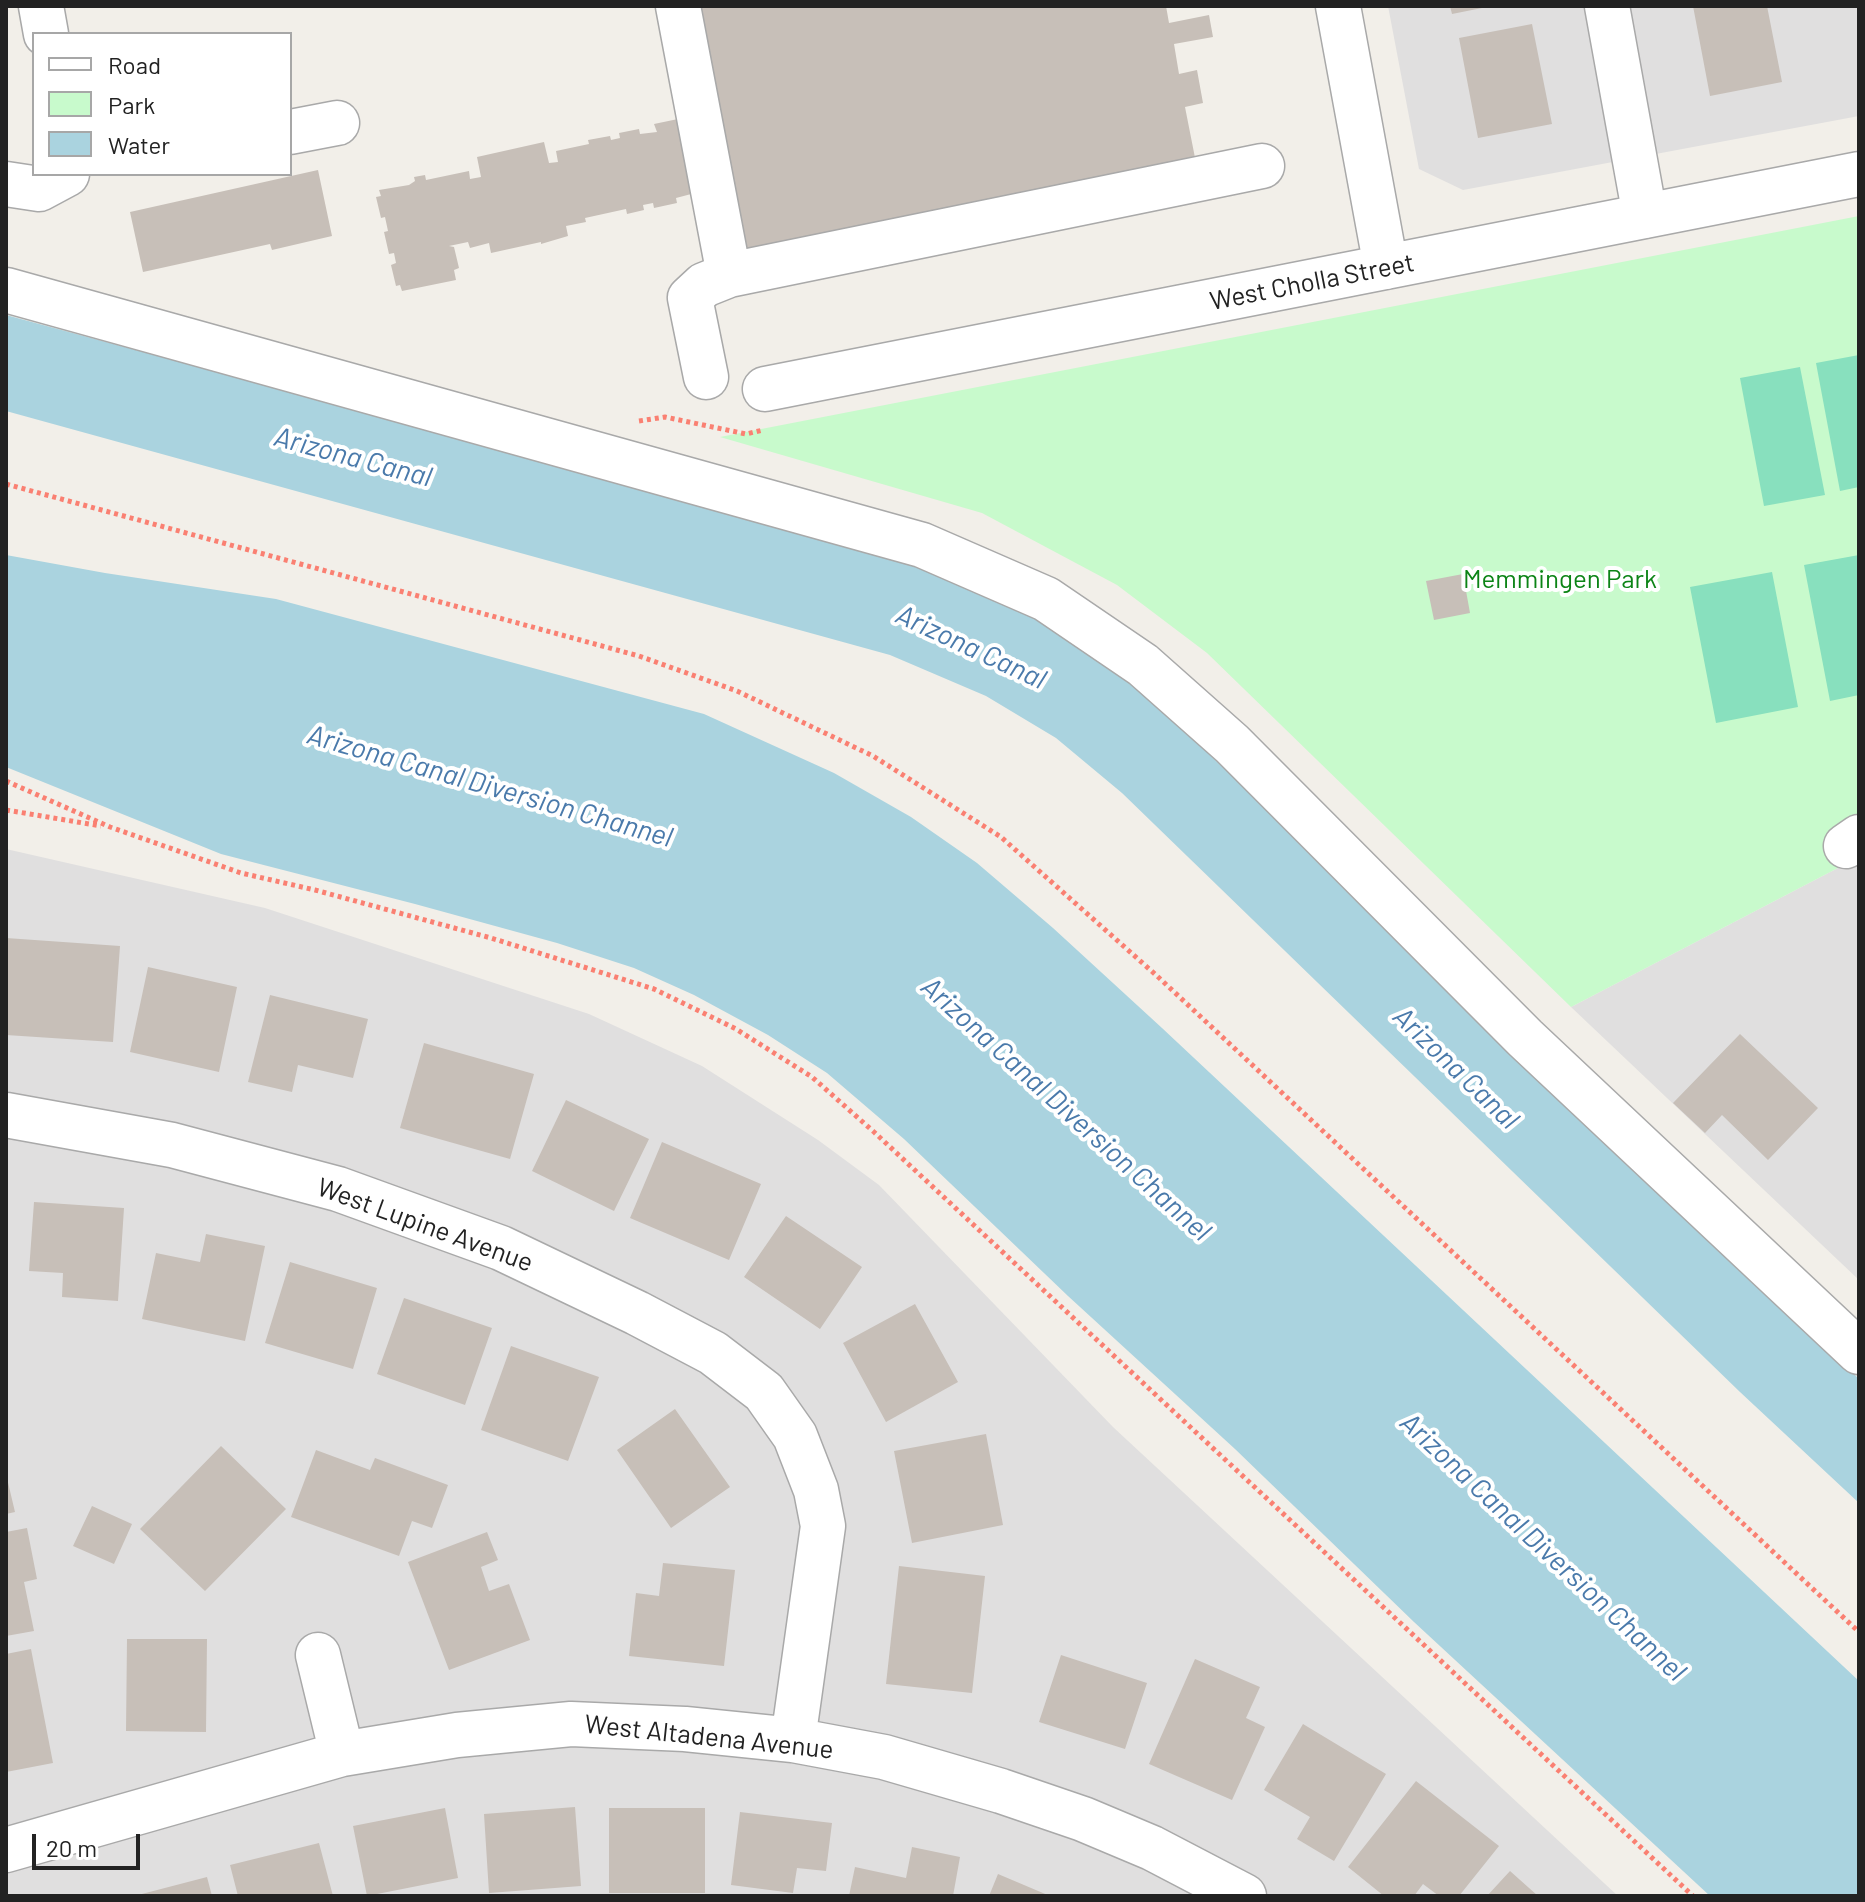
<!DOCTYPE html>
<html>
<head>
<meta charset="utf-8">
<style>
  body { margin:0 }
  #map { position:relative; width:1865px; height:1902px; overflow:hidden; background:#f2efe9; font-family:Barlow,sans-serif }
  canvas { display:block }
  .frame { position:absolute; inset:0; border:8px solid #222; pointer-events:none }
  .legend { position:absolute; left:32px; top:32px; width:260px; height:144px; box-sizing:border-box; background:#fff; border:2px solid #a7a7a7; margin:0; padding:10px 14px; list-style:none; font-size:24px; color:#222 }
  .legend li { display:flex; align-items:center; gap:16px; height:40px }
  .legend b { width:40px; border:2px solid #a7a7a7 }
  .scale { position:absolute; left:32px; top:1834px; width:108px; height:36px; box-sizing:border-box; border:4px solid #222; border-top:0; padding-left:10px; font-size:24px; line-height:28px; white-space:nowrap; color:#222; -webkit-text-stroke:6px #fff; paint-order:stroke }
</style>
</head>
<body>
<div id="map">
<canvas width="1865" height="1902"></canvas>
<div class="frame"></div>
<ul class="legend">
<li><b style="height:10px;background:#fff"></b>Road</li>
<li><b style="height:22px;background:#c8facc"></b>Park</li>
<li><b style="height:22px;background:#aad3df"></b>Water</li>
</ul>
<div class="scale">20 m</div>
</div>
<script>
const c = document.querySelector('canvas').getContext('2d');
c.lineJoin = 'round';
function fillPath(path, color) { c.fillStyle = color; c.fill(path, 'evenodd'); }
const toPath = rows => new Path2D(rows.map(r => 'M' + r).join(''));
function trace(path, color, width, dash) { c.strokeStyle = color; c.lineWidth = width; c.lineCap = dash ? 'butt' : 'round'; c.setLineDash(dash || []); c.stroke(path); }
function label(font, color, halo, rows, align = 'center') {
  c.font = font + ' Barlow,sans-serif'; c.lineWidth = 8; c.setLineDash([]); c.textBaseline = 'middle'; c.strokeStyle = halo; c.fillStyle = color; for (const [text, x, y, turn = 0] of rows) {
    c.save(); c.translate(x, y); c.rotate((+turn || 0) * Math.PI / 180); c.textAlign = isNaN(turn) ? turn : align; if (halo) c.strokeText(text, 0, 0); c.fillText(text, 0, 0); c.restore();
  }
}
fillPath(toPath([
  [1388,6,1859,6,1859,116,1463,190,1419,169],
  [6,849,265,908,589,1014,702,1066,818,1140,879,1185,1113,1427,1618,1896,6,1896],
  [1859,857,1859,1280,1571,1007]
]), '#e0dfdf');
fillPath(toPath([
  [1859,216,1859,857,1571,1007,1207,653,1117,585,982,513,720,437]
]), '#c8facc');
fillPath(toPath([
  [1859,355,1859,487,1840,491,1816,363],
  [1800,367,1825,495,1764,506,1740,378],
  [1859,555,1859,695,1830,701,1804,565],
  [1772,572,1798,707,1716,723,1690,587]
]), '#88e0be');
fillPath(toPath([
  [6,315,821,535,943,575,1062,632,1157,704,1859,1379,1859,1503,1740,1392,1122,793,1056,738,986,696,890,655,6,411],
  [6,555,105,573,276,599,704,714,834,773,911,817,977,863,1053,928,1162,1028,1859,1681,1859,1896,1710,1896,1414,1622,1235,1449,1068,1296,904,1139,827,1073,768,1035,694,995,634,968,557,943,415,904,221,854,6,767]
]), '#aad3df');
fillPath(toPath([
  [691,6,1166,6,1169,23,1209,15,1213,37,1174,44,1179,74,1197,70,1203,103,1185,107,1198,173,739,260],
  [1450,6,1487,6,1487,7,1452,14],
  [1693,6,1767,6,1782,82,1710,96],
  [1532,24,1552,124,1478,138,1459,38],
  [678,119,695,193,676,198,677,203,654,208,653,203,643,205,644,210,627,214,626,209,585,218,586,222,566,226,568,236,541,244,541,242,491,253,489,243,470,248,468,242,449,246,454,247,459,268,454,270,456,280,402,291,400,285,396,286,391,265,396,263,394,253,389,254,384,232,388,231,385,217,381,218,376,197,381,196,379,190,409,185,415,181,414,177,425,175,426,180,469,171,470,179,481,177,477,157,544,142,549,163,558,162,556,151,589,144,588,140,610,136,611,140,620,138,619,133,639,129,640,134,657,132,654,124],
  [318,170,332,236,272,250,270,244,143,272,130,212],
  [1463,574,1470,613,1434,620,1426,581],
  [6,938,120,946,113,1042,6,1035],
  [148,967,237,987,219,1072,130,1052],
  [270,995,368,1019,353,1078,298,1065,292,1092,248,1082],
  [1740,1034,1818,1108,1768,1160,1722,1115,1705,1133,1673,1103],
  [424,1043,534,1074,510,1159,400,1128],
  [566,1100,649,1139,614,1211,532,1171],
  [662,1142,761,1184,729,1260,630,1218],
  [34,1202,124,1208,118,1301,62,1297,63,1273,29,1271],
  [786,1216,862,1267,820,1329,744,1277],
  [206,1234,265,1246,245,1341,142,1319,156,1253,200,1262],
  [290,1262,377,1288,353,1369,265,1343],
  [404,1298,492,1328,465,1405,377,1374],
  [915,1304,958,1382,886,1422,843,1343],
  [511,1346,599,1377,568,1461,481,1430],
  [675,1409,730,1487,671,1528,617,1450],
  [986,1434,1003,1525,912,1543,894,1451],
  [221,1446,286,1509,205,1591,140,1529],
  [316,1450,370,1470,375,1458,448,1485,432,1528,412,1521,399,1556,291,1517],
  [6,1474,15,1512,6,1514],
  [92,1506,132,1524,114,1564,73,1546],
  [27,1528,37,1579,24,1582,34,1631,6,1636,6,1532],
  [487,1532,498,1560,481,1567,489,1591,509,1584,530,1640,449,1670,408,1562],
  [663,1563,735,1570,724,1666,629,1656,636,1593,659,1596],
  [899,1566,985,1576,972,1693,886,1684],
  [127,1639,207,1639,206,1732,126,1731],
  [31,1649,53,1763,6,1772,6,1654],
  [1061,1655,1147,1683,1125,1749,1039,1722],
  [1195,1659,1260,1687,1246,1718,1265,1727,1232,1800,1149,1764],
  [1303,1724,1386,1774,1334,1861,1297,1839,1310,1817,1264,1790],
  [1416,1781,1499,1846,1459,1896,1439,1896,1423,1884,1414,1896,1384,1896,1348,1867],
  [575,1807,581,1886,489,1893,484,1814],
  [445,1808,458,1878,367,1896,353,1826],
  [609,1808,705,1808,705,1893,609,1893],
  [740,1812,832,1823,826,1871,797,1868,793,1893,731,1885],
  [319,1843,333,1896,238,1896,230,1865],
  [912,1847,960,1857,953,1896,849,1896,855,1867,906,1878],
  [1510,1871,1538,1896,1487,1896],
  [998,1874,1050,1896,989,1896],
  [207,1877,212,1896,138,1896,138,1895]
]), '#c7bfb8');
const minor = toPath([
  [41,6,46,34],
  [678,6,729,275],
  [1338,6,1386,267],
  [1607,6,1645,216],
  [290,132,337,123],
  [6,184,39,189,67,174],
  [6,290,922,545,1046,599,1143,665,1232,744,1525,1038,1859,1352],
  [706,377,690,298,704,285,729,275,1262,166],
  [765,389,1859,174],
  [1846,846,1859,837],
  [6,1115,172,1145,338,1189,501,1248,637,1313,713,1353,764,1392,795,1436,816,1490,823,1526,793,1740],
  [318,1655,342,1754],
  [6,1850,342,1754,457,1735,571,1724,685,1729,793,1740,884,1757,1001,1791,1083,1819,1152,1848,1244,1896]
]);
trace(minor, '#a9a9a9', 47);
trace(toPath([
  [639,421,665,417,746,434,763,430],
  [6,484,639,656,737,691,873,756,1001,837,1156,975,1859,1632],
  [6,781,110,827,241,873,315,890,491,938,654,989,736,1029,812,1077,874,1132,1693,1896],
  [6,810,101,826]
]), '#fa8072', 5, [4, 4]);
trace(minor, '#fff', 44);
label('26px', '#222', '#fff', [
  ["West Cholla Street",1312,282,-11],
  ["West Lupine Avenue",425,1225,20],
  ["West Altadena Avenue",709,1737,6]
]);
label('26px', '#0c8416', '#fff', [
  ["Memmingen Park",1560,579]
]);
label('italic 28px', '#4a7aab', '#fff', [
  ["Arizona Canal",353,457,15],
  ["Arizona Canal",971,647,25],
  ["Arizona Canal Diversion Channel",490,786,16],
  ["Arizona Canal",1456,1068,44],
  ["Arizona Canal Diversion Channel",1066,1109,42],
  ["Arizona Canal Diversion Channel",1543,1547,43]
]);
</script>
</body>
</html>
